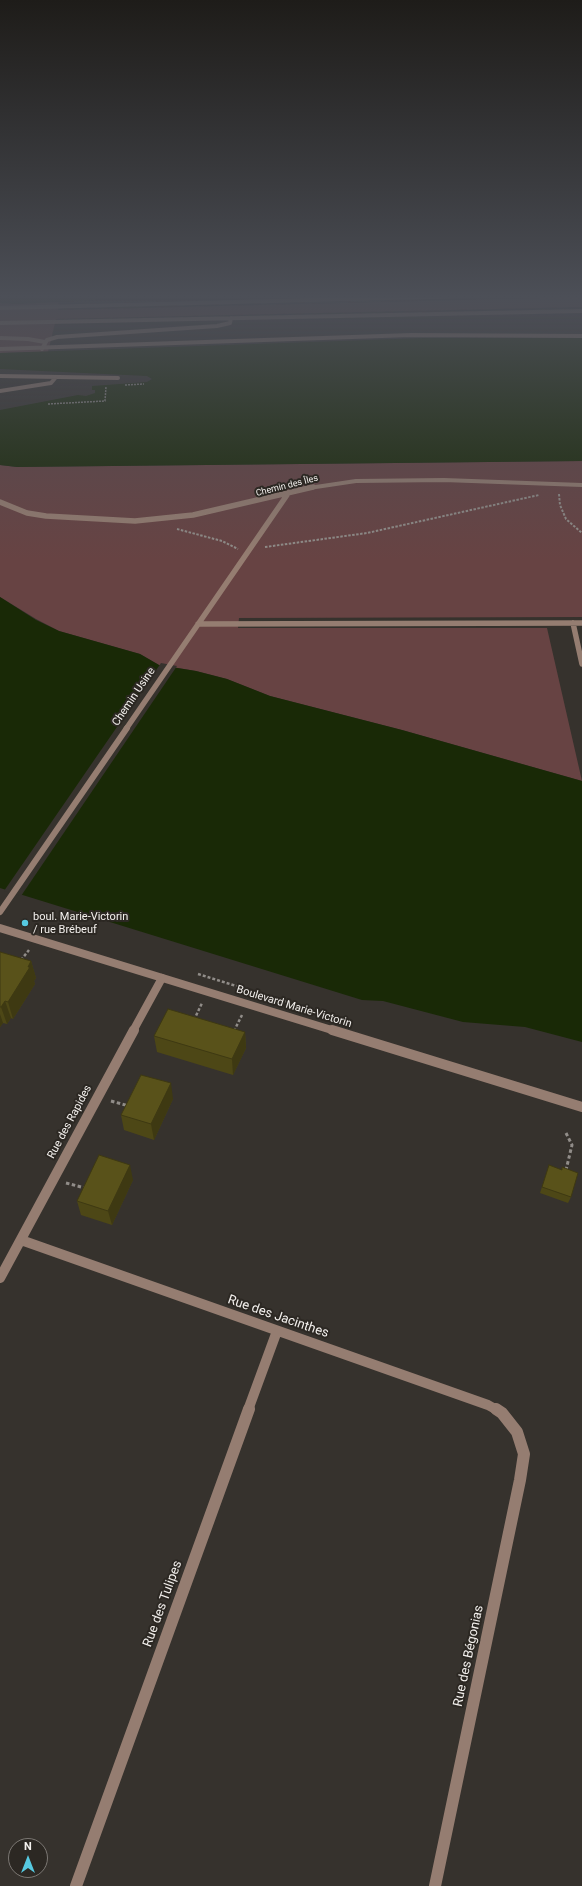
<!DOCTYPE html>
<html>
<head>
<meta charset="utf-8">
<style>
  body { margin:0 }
  #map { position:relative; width:582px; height:1886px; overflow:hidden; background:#36322d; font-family:Roboto,sans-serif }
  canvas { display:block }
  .north { position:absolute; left:8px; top:1838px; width:40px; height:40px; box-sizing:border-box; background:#2c2823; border:1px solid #7c7874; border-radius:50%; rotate:0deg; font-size:11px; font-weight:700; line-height:16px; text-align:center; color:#f3f0ed }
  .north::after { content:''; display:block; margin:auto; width:14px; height:18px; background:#56c9e0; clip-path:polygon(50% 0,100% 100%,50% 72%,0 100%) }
</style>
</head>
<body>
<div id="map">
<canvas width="582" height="1886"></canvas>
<div class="north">N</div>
</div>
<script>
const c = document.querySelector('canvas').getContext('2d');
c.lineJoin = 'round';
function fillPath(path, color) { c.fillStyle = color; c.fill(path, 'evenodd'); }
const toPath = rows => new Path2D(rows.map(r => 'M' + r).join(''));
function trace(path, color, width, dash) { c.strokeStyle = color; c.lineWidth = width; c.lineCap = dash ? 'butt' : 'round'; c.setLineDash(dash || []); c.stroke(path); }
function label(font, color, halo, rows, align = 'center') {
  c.font = font + ' Roboto,sans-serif'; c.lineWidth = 4; c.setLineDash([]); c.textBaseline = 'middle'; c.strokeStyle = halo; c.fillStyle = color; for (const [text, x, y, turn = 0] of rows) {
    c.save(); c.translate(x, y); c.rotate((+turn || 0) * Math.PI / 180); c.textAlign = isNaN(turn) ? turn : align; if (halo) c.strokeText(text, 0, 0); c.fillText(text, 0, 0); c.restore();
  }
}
fillPath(toPath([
  [0,296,59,302,58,310,582,297,582,307,56,319,48,352,0,353],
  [582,461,582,617,239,618,238,628,547,628,582,781,402,730,270,696,227,679,196,671,159,665,140,654,59,631,36,619,0,597,0,465,17,467]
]), '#674343');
fillPath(toPath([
  [0,296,105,296,94,300,17,304,0,303],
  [425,338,582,338,582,461,17,467,0,465,0,410,78,395,86,396,95,393,95,390,92,390,92,386,147,382,152,379,147,376,0,369,0,353],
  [0,597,36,620,59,631,140,654,159,665,196,671,227,679,270,696,402,730,582,781,582,1042,525,1027,463,1022,383,1001,362,1000,0,888]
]), '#192906');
fillPath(toPath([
  [161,663,177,666,21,896,4,891]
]), '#36322d');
trace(toPath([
  [125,385,144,384],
  [48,404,105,401,106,387]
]), '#918d89', 1.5, [2, 1]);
trace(toPath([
  [559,494,560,505,566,519,582,533],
  [177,529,222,541,238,549],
  [265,547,367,533,539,495]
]), '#918d89', 2, [2.5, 1.5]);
trace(toPath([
  [21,960,29,950],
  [198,974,300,1006],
  [194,1020,202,1003],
  [234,1031,242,1015]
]), '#918d89', 2.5, [3, 2]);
trace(toPath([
  [234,1032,235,1030],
  [111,1101,129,1106],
  [566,1133,572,1145,566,1170],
  [66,1183,85,1188]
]), '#918d89', 3, [3.5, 2.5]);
trace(toPath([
  [0,308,468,296],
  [0,323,582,311],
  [0,338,28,339,45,342],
  [0,349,411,335,582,336],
  [42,349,47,340,57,337,217,326,230,323,231,318],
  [0,376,118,378],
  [0,391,51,383,56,377],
  [309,488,356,481,444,480,582,485]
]), '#957d71', 4);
trace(toPath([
  [0,502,27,513,46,516,135,521,193,515,313,487],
  [573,623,582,664],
  [198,624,582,623],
  [126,729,287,495]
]), '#957d71', 5.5);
trace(toPath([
  [0,912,127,728]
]), '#957d71', 6);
trace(toPath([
  [133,1031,162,978]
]), '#957d71', 8);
trace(toPath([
  [21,1240,488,1405,497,1410],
  [0,1278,134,1030],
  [248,1410,277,1331]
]), '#957d71', 10);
trace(toPath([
  [76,1886,249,1409],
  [435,1886,520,1480,524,1454,517,1432,502,1413,496,1409]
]), '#957d71', 12);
trace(toPath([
  [0,928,335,1031]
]), '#957d71', 8);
trace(toPath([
  [332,1030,582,1107]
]), '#957d71', 10);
fillPath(toPath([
  [0,952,31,961,36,978,34,981,35,984,13,1019,11,1018,7,1024,3,1023,0,1027],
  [245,1032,246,1048,233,1075,157,1052,154,1036],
  [173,1099,154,1140,124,1130,121,1115],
  [549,1165,571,1197,568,1203,540,1193],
  [133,1180,112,1225,81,1215,77,1201]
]), '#4d4716');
fillPath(toPath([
  [31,961,36,978,34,981,35,984,13,1019,8,1002],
  [5,1001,11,1018,7,1024,1,1007],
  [0,1014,3,1023,0,1027],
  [245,1032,246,1048,233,1075,232,1059],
  [171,1083,173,1099,154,1140,151,1124],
  [130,1165,133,1180,112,1225,108,1211]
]), '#3e3912');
const building = toPath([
  [0,952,31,961,28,967,30,967,8,1002,5,1001,1,1007,0,1007,0,952],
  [168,1009,245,1032,232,1059,154,1036,168,1009],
  [141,1075,171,1083,151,1124,121,1115,141,1075],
  [99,1155,130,1165,108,1211,77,1201,99,1155],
  [549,1165,562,1170,562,1167,578,1173,571,1197,542,1187,549,1165]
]);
fillPath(building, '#59521a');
trace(building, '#3e3912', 1);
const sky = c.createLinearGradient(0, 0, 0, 560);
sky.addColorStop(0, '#1e1c19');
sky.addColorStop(0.53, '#4c4f57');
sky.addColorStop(1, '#4c4f5700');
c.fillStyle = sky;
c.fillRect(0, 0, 582, 560);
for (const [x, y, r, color] of [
  [25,923,4,"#56c9e0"]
]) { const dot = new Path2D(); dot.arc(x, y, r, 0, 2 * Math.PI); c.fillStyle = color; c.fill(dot); trace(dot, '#2c2823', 1.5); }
label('9px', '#f3f0ed', '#2c2823', [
  ["Chemin des Îles",287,486,-14]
]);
label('11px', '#f3f0ed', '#2c2823', [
  ["Chemin Usine",134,697,-56],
  ["Boulevard Marie-Victorin",294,1007,17],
  ["Rue des Rapides",70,1122,-62]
]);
label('11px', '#f3f0ed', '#2c2823', [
  ["boul. Marie-Victorin",33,917],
  ["/ rue Brébeuf",33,930]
], 'left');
label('13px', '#f3f0ed', '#2c2823', [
  ["Rue des Jacinthes",278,1317,19],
  ["Rue des Tulipes",163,1604,-70],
  ["Rue des Bégonias",469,1656,-78]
]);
</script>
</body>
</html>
